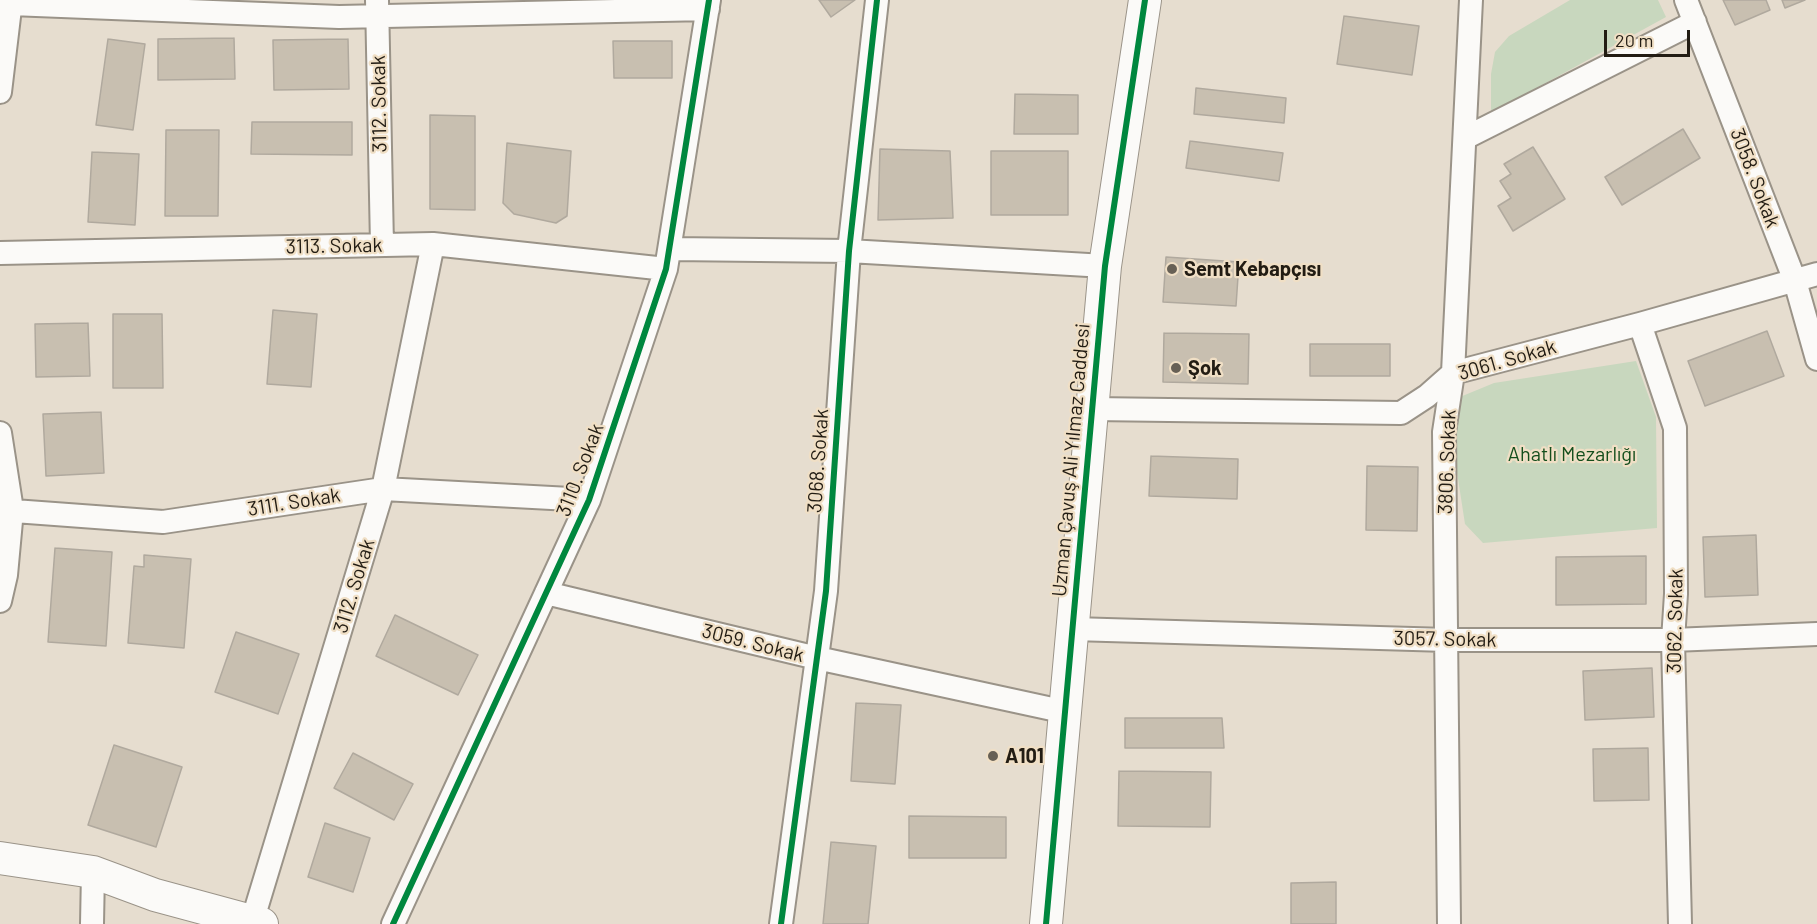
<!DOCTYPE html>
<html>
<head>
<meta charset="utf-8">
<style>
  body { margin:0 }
  #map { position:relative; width:1817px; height:924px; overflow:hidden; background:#e6ddcf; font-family:Barlow,sans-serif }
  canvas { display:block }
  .scale { position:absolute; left:1604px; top:30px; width:86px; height:27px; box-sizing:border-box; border:3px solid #221c13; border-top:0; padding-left:8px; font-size:18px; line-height:21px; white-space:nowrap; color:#221c13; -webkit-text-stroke:4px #f0dfc5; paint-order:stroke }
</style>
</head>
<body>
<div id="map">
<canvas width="1817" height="924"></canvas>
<div class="scale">20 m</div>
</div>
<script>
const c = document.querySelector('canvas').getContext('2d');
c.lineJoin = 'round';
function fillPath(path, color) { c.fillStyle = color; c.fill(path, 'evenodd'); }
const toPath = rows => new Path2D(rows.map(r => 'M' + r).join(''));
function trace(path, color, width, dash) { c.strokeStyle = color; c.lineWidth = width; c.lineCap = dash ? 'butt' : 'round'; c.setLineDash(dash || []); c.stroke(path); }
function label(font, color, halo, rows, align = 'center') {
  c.font = font + ' Barlow,sans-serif'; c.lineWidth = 4.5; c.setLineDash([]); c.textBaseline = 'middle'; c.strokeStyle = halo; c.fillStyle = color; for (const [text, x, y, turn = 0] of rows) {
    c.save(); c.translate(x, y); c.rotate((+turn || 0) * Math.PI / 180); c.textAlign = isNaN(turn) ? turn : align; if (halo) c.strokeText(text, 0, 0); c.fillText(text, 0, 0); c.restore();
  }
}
fillPath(toPath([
  [1570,0,1658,0,1666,17,1491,113,1491,74,1495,52,1509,36],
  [1636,361,1656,417,1657,528,1483,543,1465,524,1453,446,1460,397,1494,383]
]), '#c8d7be');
const building = toPath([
  [819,0,855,0,831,17,819,0],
  [1723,0,1766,0,1770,10,1735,25,1723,0],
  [1782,0,1805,0,1785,8,1782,0],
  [1344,16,1419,26,1412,75,1337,64,1344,16],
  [234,38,235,79,158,80,158,39,234,38],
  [108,39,145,44,133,130,96,125,108,39],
  [348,39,349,89,274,90,273,40,348,39],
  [613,41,672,41,672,78,614,78,613,41],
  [1196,88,1286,98,1284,123,1194,114,1196,88],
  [1015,94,1078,95,1078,134,1014,134,1015,94],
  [430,115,475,116,475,210,430,209,430,115],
  [252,122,352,122,352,155,251,154,252,122],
  [1683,129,1700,158,1622,205,1605,177,1683,129],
  [166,130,219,130,218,216,165,216,166,130],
  [1190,141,1283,153,1279,181,1186,168,1190,141],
  [507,143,571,151,567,216,556,223,514,214,503,203,507,143],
  [1533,147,1565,199,1513,231,1498,206,1511,198,1500,181,1511,174,1504,164,1533,147],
  [880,149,950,151,953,218,878,220,880,149],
  [991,151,1068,151,1068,215,991,215,991,151],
  [92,152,139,154,135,225,88,222,92,152],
  [1166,257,1239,262,1236,306,1163,302,1166,257],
  [273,310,317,314,311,387,267,384,273,310],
  [113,314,162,314,163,388,113,388,113,314],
  [88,323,90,376,36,377,35,324,88,323],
  [1767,331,1784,376,1705,406,1688,361,1767,331],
  [1164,333,1249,334,1248,384,1163,382,1164,333],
  [1310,344,1390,344,1390,376,1310,376,1310,344],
  [101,412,104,473,46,476,43,414,101,412],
  [1151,456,1238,459,1237,499,1149,496,1151,456],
  [1367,466,1418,467,1417,531,1366,530,1367,466],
  [1756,535,1758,595,1705,597,1703,537,1756,535],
  [55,548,112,552,106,646,48,642,55,548],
  [144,555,191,559,184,648,128,643,134,566,144,567,144,555],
  [1646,556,1646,604,1556,605,1556,557,1646,556],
  [395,615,478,655,458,695,376,656,395,615],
  [236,632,299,654,278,714,215,692,236,632],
  [1652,668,1654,717,1585,720,1583,671,1652,668],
  [856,703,901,705,895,784,851,781,856,703],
  [1125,718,1222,718,1224,748,1125,748,1125,718],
  [114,745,182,767,156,847,88,825,114,745],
  [1648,748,1649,800,1594,801,1593,749,1648,748],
  [353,753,413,784,394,820,334,788,353,753],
  [1119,771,1211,772,1210,827,1118,826,1119,771],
  [909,816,1006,817,1006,858,909,858,909,816],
  [325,823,370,838,353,892,308,877,325,823],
  [831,842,876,846,868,924,823,924,831,842],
  [1336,882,1336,924,1291,924,1291,883,1336,882]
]);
fillPath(building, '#c8bfb0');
trace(building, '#b0a99e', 1.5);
const street = toPath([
  [377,0,382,245],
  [1686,0,1795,281,1817,359],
  [11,4,339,17,708,9],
  [0,92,11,0],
  [1465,138,1695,22],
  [671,249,849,251,1105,266],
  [0,253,433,244,666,269],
  [1640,324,1675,428,1676,594,1673,640,1680,924],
  [1092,409,1401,413,1427,396,1453,373,1640,324,1817,274],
  [0,433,12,510,6,575,0,601],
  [0,510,163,522,383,489,589,500],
  [546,593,817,658,1066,712],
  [1073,629,1447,640,1673,640,1817,634],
  [252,922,383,489,433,244],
  [92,924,93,872],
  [393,924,589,500,666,269,709,0],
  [781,924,826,591,849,251,877,0],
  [1449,924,1444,432,1453,373,1471,0]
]);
const secondary = toPath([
  [0,858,93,872,155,895,262,924],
  [1046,924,1105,266,1145,0]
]);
trace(street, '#9a9388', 26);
trace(secondary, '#9a9388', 34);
trace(street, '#fbfaf8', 22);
trace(secondary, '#fbfaf8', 32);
trace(toPath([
  [393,924,589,500,666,269,709,0],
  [781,924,826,591,849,251,877,0],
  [1046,924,1105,266,1145,0]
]), '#00873e', 6);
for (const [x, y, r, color] of [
  [1172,269,6,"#676055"],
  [1176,368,6,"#676055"],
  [993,756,6,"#676055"]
]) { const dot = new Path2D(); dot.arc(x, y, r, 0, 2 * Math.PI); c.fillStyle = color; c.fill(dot); trace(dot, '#f0dfc5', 2); }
label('20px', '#221c13', '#f0dfc5', [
  ["3112. Sokak",379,104,-91],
  ["3058. Sokak",1755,178,69],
  ["3113. Sokak",334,246,-1],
  ["3061. Sokak",1507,360,-16],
  ["Uzman Çavuş Ali Yılmaz Caddesi",1071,460,-85],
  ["3068. Sokak",818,461,-86],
  ["3806. Sokak",1447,462,-88],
  ["3110. Sokak",580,470,-69],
  ["3111. Sokak",294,502,-9],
  ["3112. Sokak",354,586,-73],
  ["3062. Sokak",1675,621,-89],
  ["3057. Sokak",1445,639,1],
  ["3059. Sokak",753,643,14]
]);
label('bold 20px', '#221c13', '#f0dfc5', [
  ["Semt Kebapçısı",1184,269],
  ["Şok",1188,368],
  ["A101",1005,756]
], 'left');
label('20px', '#144e1c', '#f0dfc5', [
  ["Ahatlı Mezarlığı",1572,454]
]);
</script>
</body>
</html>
